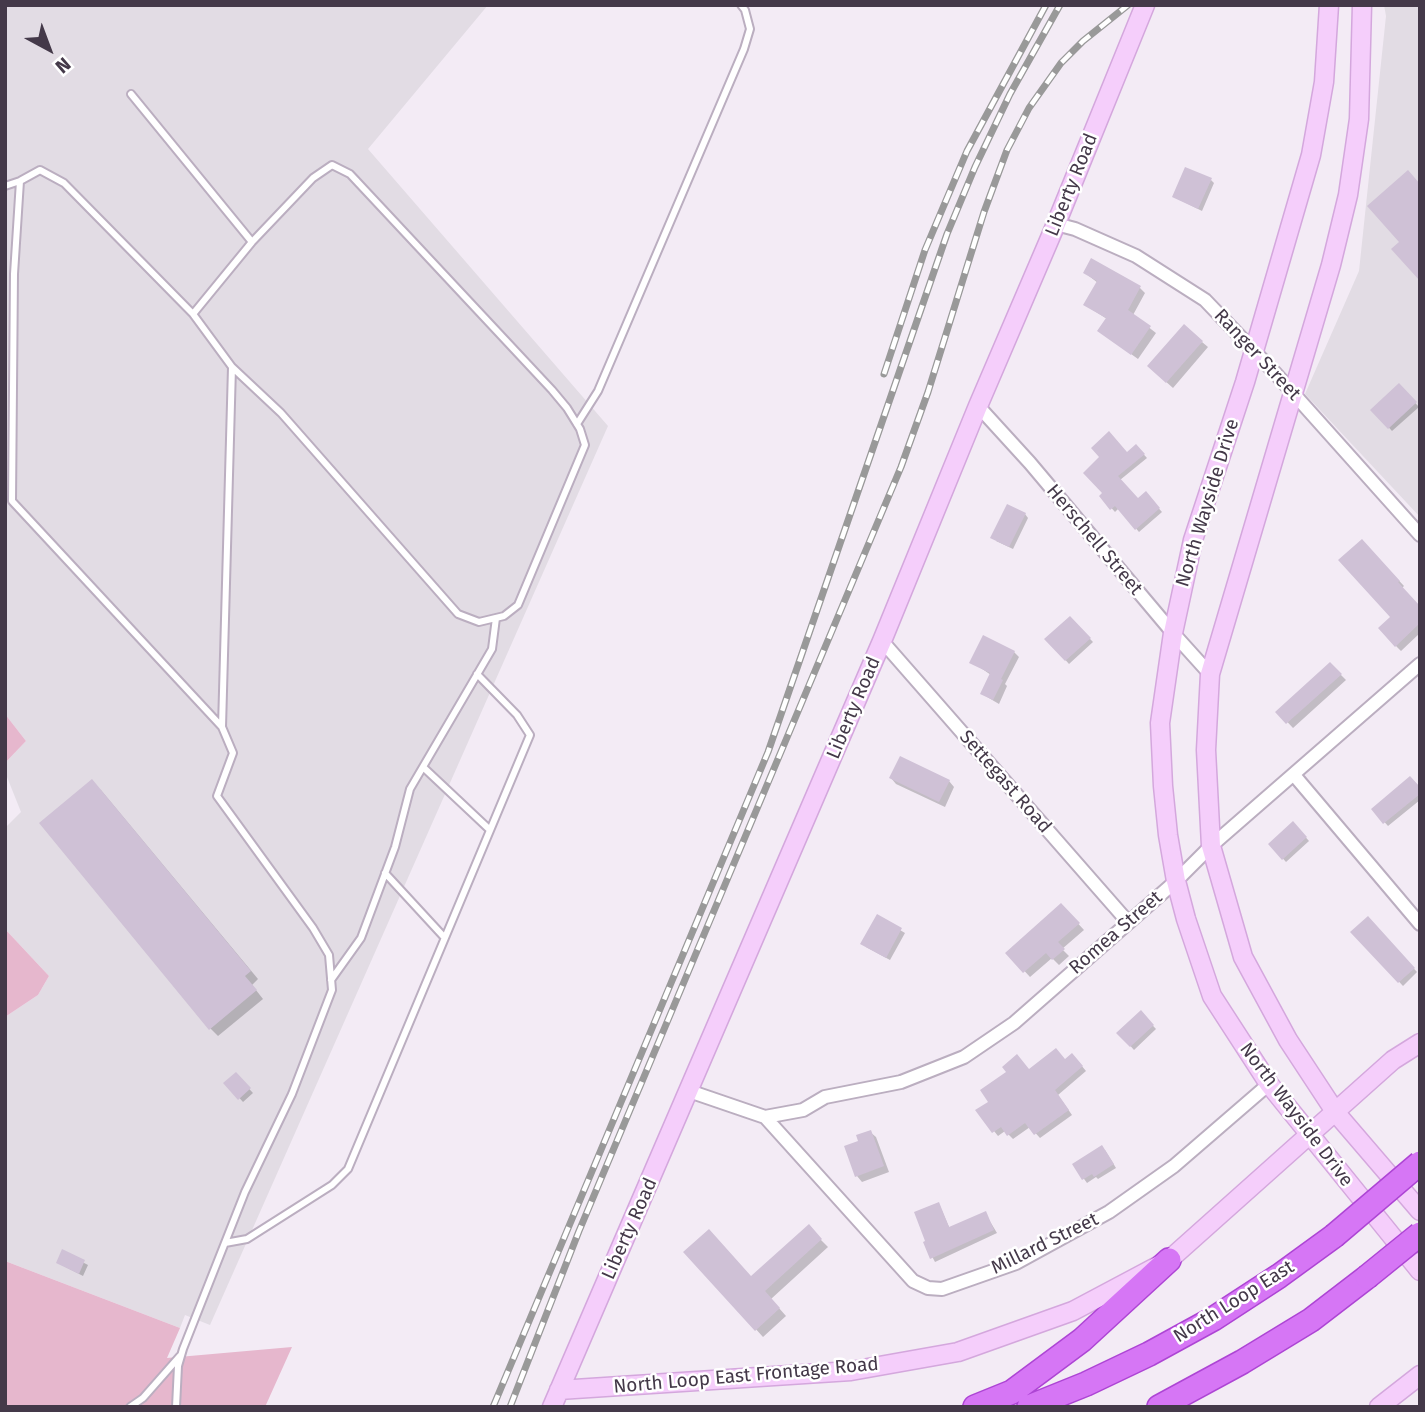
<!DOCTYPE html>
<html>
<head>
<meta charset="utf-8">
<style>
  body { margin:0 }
  #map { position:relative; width:1425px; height:1412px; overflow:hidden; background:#f3ebf5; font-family:"Fira Sans",sans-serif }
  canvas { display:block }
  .frame { position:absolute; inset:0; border:7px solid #443949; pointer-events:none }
  .north { position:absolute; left:14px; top:14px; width:70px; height:70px; -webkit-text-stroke:5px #fff; paint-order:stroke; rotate:139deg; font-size:19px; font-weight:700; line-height:28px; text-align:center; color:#443949 }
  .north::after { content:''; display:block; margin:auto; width:24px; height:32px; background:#443949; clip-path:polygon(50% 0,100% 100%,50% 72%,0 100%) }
</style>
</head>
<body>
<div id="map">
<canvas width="1425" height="1412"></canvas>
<div class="frame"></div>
<div class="north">N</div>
</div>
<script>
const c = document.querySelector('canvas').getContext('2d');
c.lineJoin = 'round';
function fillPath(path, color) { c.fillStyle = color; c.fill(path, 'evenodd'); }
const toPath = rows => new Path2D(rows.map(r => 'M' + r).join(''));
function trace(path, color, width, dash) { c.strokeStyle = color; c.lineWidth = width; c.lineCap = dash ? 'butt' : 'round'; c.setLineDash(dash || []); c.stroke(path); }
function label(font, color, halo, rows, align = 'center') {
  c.font = font + ' "Fira Sans",sans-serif'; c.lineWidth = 5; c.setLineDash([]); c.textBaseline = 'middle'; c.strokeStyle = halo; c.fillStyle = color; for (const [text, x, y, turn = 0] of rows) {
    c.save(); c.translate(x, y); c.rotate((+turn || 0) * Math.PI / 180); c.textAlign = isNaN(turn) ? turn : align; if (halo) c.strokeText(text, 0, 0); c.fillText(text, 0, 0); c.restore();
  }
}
fillPath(toPath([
  [5,5,488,5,368,149,608,426,210,1325,185,1315,180,1328,5,1261,5,1017,38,995,49,976,5,929,5,828,21,812,5,772,5,763,26,741,5,714],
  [1384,5,1420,5,1420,517,1305,394,1359,271,1386,16]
]), '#e2dce4');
fillPath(toPath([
  [5,714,26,741,5,763],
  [5,929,49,976,38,995,5,1017],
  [5,1261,180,1328,167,1358,292,1347,265,1407,5,1407]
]), '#e6b7cd');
fillPath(toPath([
  [1211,180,1214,183,1202,211,1174,197],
  [1085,273,1140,288,1145,293,1133,315,1156,333,1138,359,1099,331,1107,319,1085,305,1098,283],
  [1202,342,1208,347,1173,388,1155,372],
  [1399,386,1419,407,1392,431,1373,410],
  [1136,446,1147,458,1120,480,1138,500,1146,494,1162,512,1139,532,1119,508,1115,512,1101,496,1127,454],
  [1025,514,1028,518,1013,549,996,541],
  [1362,541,1404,586,1402,588,1420,608,1420,633,1401,651,1396,646,1392,617],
  [1070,618,1093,642,1069,664,1047,639],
  [1014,652,1019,657,1005,684,1007,686,999,704,982,694,991,675,972,662],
  [1330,664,1346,680,1293,728,1278,712],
  [891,778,949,781,954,787,945,807,896,784],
  [100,789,258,979,252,985,263,999,218,1036,210,1028],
  [1420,789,1420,800,1388,826,1373,809],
  [1293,823,1309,841,1286,862,1270,844],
  [1061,905,1084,930,1062,949,1069,956,1059,965,1052,958,1030,977,1008,953],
  [878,917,905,933,890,960,866,947],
  [1368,919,1417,972,1403,986,1353,932],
  [1141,1013,1156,1029,1134,1050,1119,1033],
  [1076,1059,1086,1071,1058,1095,1072,1115,1040,1138,1030,1127,1013,1139,1005,1131,998,1136,978,1111,1030,1071],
  [235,1074,253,1093,243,1102,226,1083],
  [870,1132,876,1137,889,1172,862,1182,857,1176,860,1142],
  [1105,1150,1116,1168,1098,1179,1096,1177,1087,1183,1074,1165],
  [939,1204,950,1229,985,1213,997,1233,935,1262,925,1243],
  [808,1227,828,1247,771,1299,786,1316,763,1337,686,1252,752,1279],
  [63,1252,88,1265,83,1276,58,1263]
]), '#0003');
fillPath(toPath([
  [1185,167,1212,178,1198,209,1172,197],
  [1408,170,1420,184,1420,281,1391,249,1399,242,1367,206],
  [1091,258,1141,286,1128,310,1151,326,1131,355,1097,331,1106,318,1083,305,1097,281,1083,273],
  [1184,324,1203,341,1166,383,1147,366],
  [1399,383,1417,402,1388,429,1370,410],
  [1109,431,1127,452,1136,444,1145,454,1118,476,1138,498,1146,491,1160,508,1135,530,1115,506,1110,510,1099,496,1102,493,1083,473,1099,457,1091,448],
  [1007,504,1026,513,1009,547,990,538],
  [1362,539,1400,581,1398,582,1420,606,1420,623,1395,647,1378,628,1390,617,1338,560],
  [1070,616,1091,638,1065,661,1044,639],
  [983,635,1015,651,1001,679,1003,680,993,700,980,694,990,673,969,663],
  [1330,662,1342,674,1286,724,1275,712],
  [900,756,950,780,939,802,889,778],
  [1410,776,1420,787,1420,794,1383,824,1371,809],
  [92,779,251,971,245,976,257,990,209,1030,39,823],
  [1293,821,1307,837,1282,860,1268,844],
  [1061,903,1080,923,1058,942,1065,949,1052,960,1046,953,1023,973,1005,953],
  [877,914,902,928,886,958,860,944],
  [1368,916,1415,968,1398,983,1350,932],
  [1141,1010,1154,1025,1130,1047,1116,1033],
  [1056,1048,1065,1059,1072,1053,1083,1066,1055,1090,1069,1110,1034,1135,1025,1123,1007,1136,1001,1127,992,1133,975,1110,988,1102,980,1090,1006,1072,1002,1067,1017,1054,1029,1069],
  [236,1072,251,1088,238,1100,223,1083],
  [871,1130,884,1166,855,1177,844,1146,858,1141,856,1135],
  [1102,1145,1114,1164,1094,1177,1092,1174,1082,1180,1072,1164],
  [939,1202,949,1227,986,1211,994,1230,930,1259,923,1242,925,1241,914,1212],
  [809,1224,822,1239,765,1291,780,1308,755,1331,683,1252,709,1229,751,1276],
  [62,1249,85,1260,79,1274,56,1263]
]), '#cfc1d6');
const lane = toPath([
  [131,94,252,242],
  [20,181,14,274,12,501,222,727,233,753,217,796,313,928,329,955,332,990,292,1094,245,1192,183,1349,178,1366,176,1407],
  [5,186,20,181,40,170,64,183,193,314,252,242,313,178,332,165,350,174,552,390,567,408,580,429,585,445,518,605,504,616,479,622,458,614,281,413,232,367],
  [193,314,232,367,222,727],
  [577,424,598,391,744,49,750,29,745,10,741,5],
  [423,767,490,830],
  [385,873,444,937],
  [331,980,361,938,395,847,410,789,492,649,496,618],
  [225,1243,247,1239,332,1185,348,1169,530,735,517,715,477,674],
  [130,1407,143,1398,180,1356]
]);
const street = toPath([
  [1056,224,1075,229,1136,256,1205,300,1276,374,1420,535],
  [978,406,1030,463,1173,633,1210,674],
  [882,641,1128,922],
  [1294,775,1420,924],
  [689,1091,765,1117,913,1281,928,1288,942,1289,1016,1263,1109,1212,1174,1166,1269,1084],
  [765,1117,803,1110,825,1097,901,1082,964,1057,1014,1023,1176,881,1211,846,1420,664]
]);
const secondary = toPath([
  [1329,5,1324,82,1311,155,1245,382,1193,540,1173,633,1160,723,1163,786,1168,835,1176,881,1186,919,1212,996,1269,1084,1420,1271],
  [1362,5,1359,119,1348,195,1331,265,1210,674,1206,750,1211,846,1243,957,1288,1040,1336,1113,1420,1211],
  [559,1390,851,1371,958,1352,1073,1311,1169,1260,1393,1060,1420,1043],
  [552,1407,882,641,978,406,1056,224,1145,5],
  [1379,1407,1420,1375]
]);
const highway = toPath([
  [975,1407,1012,1392,1082,1340,1169,1260],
  [1029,1407,1086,1384,1149,1354,1213,1319,1279,1276,1334,1236],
  [1159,1407,1242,1362,1311,1320,1367,1277]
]);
trace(lane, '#bbaec0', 10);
trace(street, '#bbaec0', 16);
trace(secondary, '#d4a7dd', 21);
trace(highway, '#ad45d4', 26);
trace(lane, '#fff', 6);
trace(street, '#fff', 12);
trace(secondary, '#f5cefb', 18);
trace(highway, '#d676f5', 23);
const rail = toPath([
  [884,374,925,250,967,151,1046,5],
  [493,1407,768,752,947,234,975,167,1010,94,1060,5],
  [510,1407,579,1231,901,467,928,392,984,212,1007,150,1029,108,1061,63,1083,41,1128,5]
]);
trace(rail, '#999', 7);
trace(rail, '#fff', 4.5, [13]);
const highwayBridge = toPath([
  [1334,1236,1420,1163],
  [1367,1277,1420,1234]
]);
trace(highwayBridge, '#ad45d4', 26, []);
trace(highwayBridge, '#d676f5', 23);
label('19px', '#443949', '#fff', [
  ["Liberty Road",1072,185,-68],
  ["Ranger Street",1257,355,47],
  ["North Wayside Drive",1208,503,-73],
  ["Herschell Street",1094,540,50],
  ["Liberty Road",854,708,-67],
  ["Settegast Road",1005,782,49],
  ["Romea Street",1116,933,-41],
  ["North Wayside Drive",1296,1115,53],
  ["Liberty Road",630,1229,-66],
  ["Millard Street",1045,1244,-26],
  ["North Loop East",1234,1302,-32],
  ["North Loop East Frontage Road",746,1376,-5]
]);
</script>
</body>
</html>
